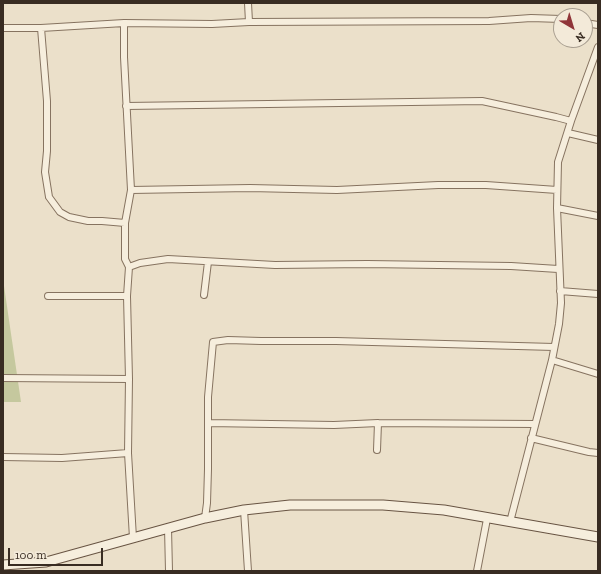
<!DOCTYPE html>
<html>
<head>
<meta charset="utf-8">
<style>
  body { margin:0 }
  #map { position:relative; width:601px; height:574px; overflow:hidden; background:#ebe0ca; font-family:"Zilla Slab",serif }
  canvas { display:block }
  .frame { position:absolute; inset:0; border:4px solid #382c22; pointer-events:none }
  .north { position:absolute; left:553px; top:8px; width:40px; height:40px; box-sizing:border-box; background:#f3ead9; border:1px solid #a89e90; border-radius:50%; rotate:142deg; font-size:11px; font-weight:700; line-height:16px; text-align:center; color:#382c22 }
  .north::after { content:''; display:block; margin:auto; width:14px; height:18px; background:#903539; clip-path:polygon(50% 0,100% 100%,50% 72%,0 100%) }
  .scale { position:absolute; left:8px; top:548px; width:95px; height:18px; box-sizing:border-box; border:2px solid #382c22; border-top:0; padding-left:5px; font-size:12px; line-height:14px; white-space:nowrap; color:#382c22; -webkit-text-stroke:3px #f3ead9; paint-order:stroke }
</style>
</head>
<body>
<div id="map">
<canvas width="601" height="574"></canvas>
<div class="frame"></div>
<div class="north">N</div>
<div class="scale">100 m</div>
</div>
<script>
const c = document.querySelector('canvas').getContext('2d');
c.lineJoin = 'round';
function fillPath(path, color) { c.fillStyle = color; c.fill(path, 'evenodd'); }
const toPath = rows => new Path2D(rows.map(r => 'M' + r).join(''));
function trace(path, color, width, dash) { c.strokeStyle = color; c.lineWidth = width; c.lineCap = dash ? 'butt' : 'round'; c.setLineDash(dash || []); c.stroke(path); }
fillPath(toPath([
  [3,279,21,402,3,402]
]), '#c5c89e');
const street = toPath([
  [248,3,249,22],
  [124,23,124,57,131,190,125,223,125,259,129,267,127,296,129,379,128,453,133,538],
  [585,23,598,25],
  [3,28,41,28,124,23,212,24,249,22,489,21,531,18,561,19],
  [41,28,47,101,47,151,45,172,49,197,60,212,69,217,88,221,102,221,125,223],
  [126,106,482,101,556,117,571,121],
  [568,133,598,140],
  [131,190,250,188,337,190,438,185,486,185,557,190],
  [557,208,598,216],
  [129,267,140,263,168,259,275,265,367,264,511,266,558,269],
  [560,291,598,294],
  [204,295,208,262],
  [48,296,127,296],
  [552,360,598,374],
  [3,378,129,379],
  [208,423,334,425,378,423],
  [531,438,589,452,598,453],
  [377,450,378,423,535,424],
  [3,457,62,458,128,453],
  [244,510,248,571],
  [205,518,207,503,208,469,208,397,213,342,228,340,261,341,336,341,554,347],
  [510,522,552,360,559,324,561,303,557,208,558,162,571,121,598,47],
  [168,528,169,571],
  [477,571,487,519]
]);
const secondary = toPath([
  [3,565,46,562,205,518,244,510,290,505,383,505,444,510,598,537]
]);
trace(street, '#867360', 8);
trace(secondary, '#685443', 11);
trace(street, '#f6eedd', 6);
trace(secondary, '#f6eedd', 9);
</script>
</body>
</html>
